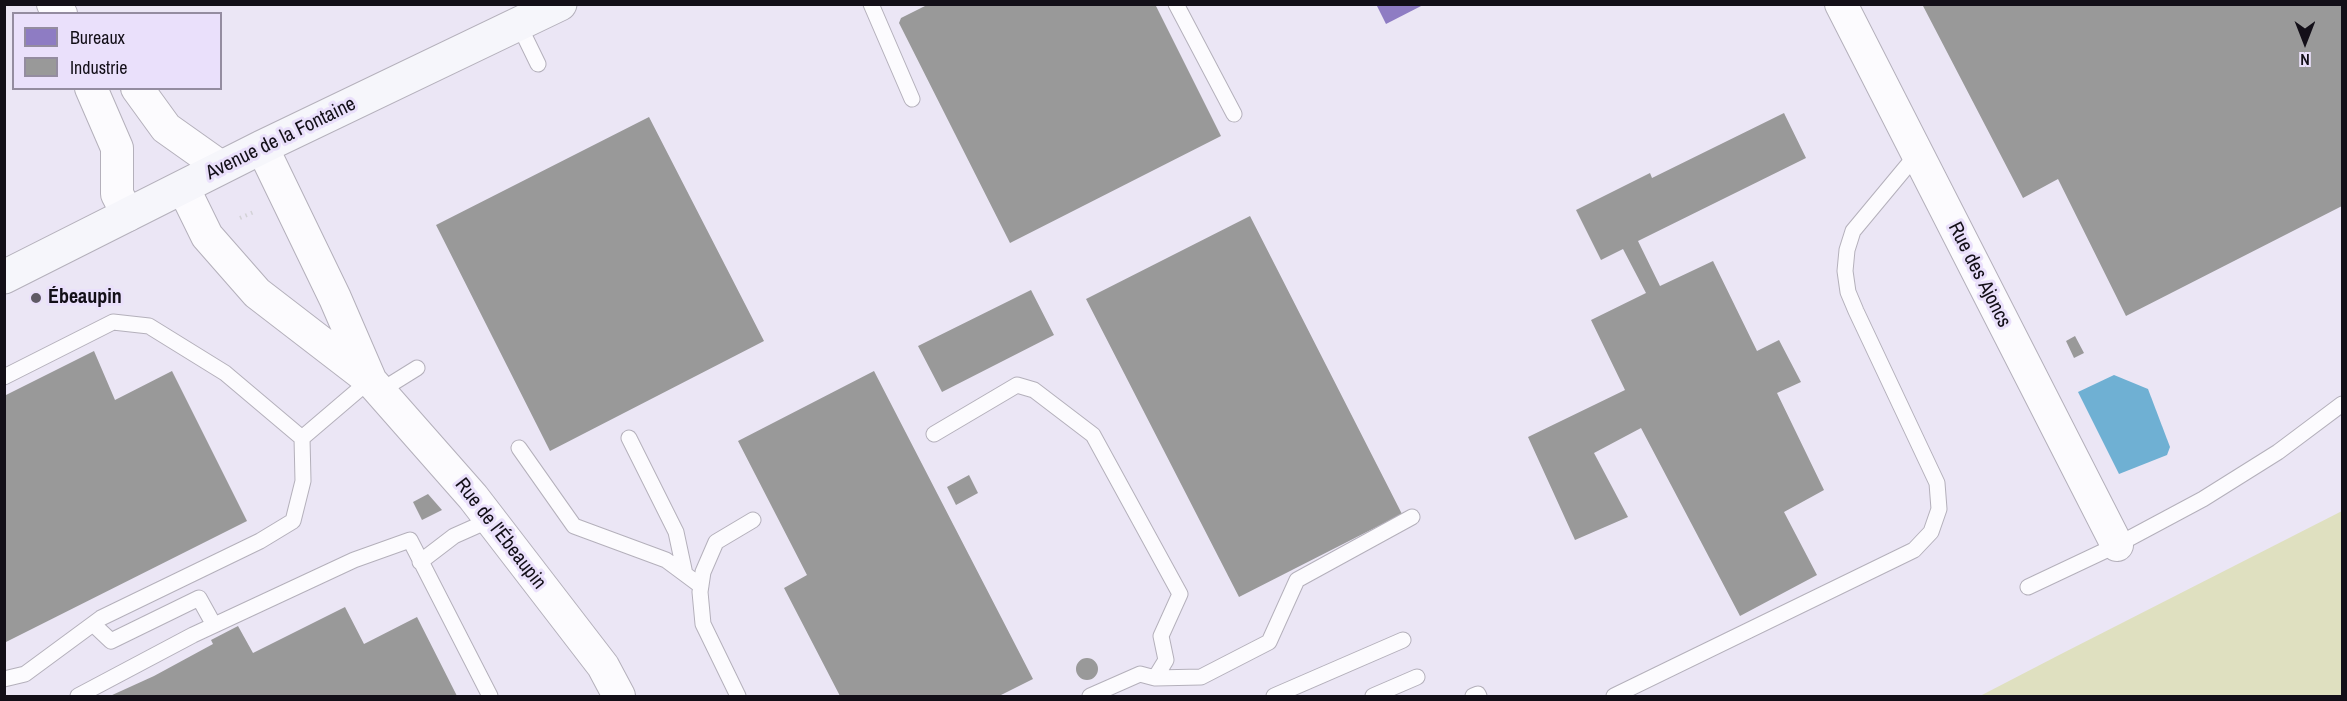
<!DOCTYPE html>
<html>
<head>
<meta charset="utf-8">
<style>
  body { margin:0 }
  #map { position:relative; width:2347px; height:701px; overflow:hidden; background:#ebe6f5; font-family:"Archivo Narrow",sans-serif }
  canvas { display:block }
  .frame { position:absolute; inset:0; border:6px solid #130f18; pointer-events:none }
  .legend { position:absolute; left:12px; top:12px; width:210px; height:78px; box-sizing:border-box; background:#eae0fb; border:2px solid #948ca0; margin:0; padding:8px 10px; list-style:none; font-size:18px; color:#130f18 }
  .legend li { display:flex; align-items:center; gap:12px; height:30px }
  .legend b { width:30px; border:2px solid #948ca0 }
  .north { position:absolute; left:2275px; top:12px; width:60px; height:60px; -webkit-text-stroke:4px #eae0fb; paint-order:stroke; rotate:180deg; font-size:16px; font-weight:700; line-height:24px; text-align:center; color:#130f18 }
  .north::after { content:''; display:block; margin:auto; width:21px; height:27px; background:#130f18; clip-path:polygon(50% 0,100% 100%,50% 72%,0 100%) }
</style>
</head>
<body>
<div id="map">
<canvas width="2347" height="701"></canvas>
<div class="frame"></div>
<ul class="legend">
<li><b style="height:16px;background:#8e7cc3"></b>Bureaux</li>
<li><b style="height:16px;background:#999"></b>Industrie</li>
</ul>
<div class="north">N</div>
</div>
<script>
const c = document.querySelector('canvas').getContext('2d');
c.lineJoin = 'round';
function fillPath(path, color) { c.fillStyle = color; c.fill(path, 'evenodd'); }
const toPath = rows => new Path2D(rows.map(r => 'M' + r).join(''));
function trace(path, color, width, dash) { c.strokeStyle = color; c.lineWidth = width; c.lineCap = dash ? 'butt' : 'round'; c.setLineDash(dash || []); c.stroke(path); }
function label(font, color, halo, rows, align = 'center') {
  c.font = font + ' "Archivo Narrow",sans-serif'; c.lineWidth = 6; c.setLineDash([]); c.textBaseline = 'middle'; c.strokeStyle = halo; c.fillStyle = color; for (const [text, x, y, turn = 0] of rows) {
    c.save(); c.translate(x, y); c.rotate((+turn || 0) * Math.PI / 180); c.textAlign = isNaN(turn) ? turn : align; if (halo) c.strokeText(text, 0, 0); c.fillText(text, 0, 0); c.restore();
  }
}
fillPath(toPath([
  [2342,511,2342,696,1980,696,2063,653]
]), '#dfe0c0');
fillPath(toPath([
  [2114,375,2148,389,2170,447,2167,455,2119,474,2078,392]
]), '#6fb0d3');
fillPath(toPath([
  [1376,4,1425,4,1386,24]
]), '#8e7cc3');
fillPath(toPath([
  [929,4,1155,4,1221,136,1010,243,899,23,901,18],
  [1922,4,2342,4,2342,206,2126,316,2058,179,2023,198],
  [1784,113,1806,158,1638,241,1660,286,1713,261,1757,351,1779,340,1801,382,1777,393,1824,490,1784,512,1817,575,1740,616,1641,428,1594,453,1628,517,1575,540,1528,437,1625,390,1591,320,1646,293,1623,249,1601,260,1576,210,1650,173,1652,178],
  [649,117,764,341,550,451,436,225],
  [1250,216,1402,514,1239,597,1086,299],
  [1031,290,1054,335,942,392,918,346],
  [2075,336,2084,353,2074,358,2066,341],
  [94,351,115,400,172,371,247,521,4,643,4,396],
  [874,371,1033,679,999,696,840,696,784,588,807,575,738,441],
  [969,475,978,493,956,505,947,487],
  [428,494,442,510,422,520,413,502],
  [345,607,364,644,417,617,457,696,110,696,154,676,213,644,211,640,238,626,253,653],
  '1076 669a11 11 0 1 1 22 0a11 11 0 1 1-22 0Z'
]), '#999');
const lane = toPath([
  [871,4,912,99],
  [1176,4,1234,114],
  [519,25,538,64],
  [4,377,113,322,149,326,225,373,302,438,303,481,293,521,260,541,101,618,25,674,4,679],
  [380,391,417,368],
  [934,434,1017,385,1034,390,1093,435,1180,594,1161,636,1166,660,1155,678,1140,674,1090,696],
  [302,438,370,380],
  [629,438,676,532,685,574],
  [519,448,574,526,666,560,701,586],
  [420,562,454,536,490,520],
  [2028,587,2117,545,2203,499,2278,452,2342,404],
  [93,624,111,641,199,598,214,625],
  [1155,678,1201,677,1269,642,1297,580,1412,517],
  [78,696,193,635,354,560,410,540,490,696],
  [738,696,703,624,700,592,703,572,716,542,753,520],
  [1274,696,1403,640],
  [1373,696,1417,677],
  [1473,696,1478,694,1479,696],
  [1614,696,1914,550,1931,532,1939,509,1937,483,1856,311,1848,292,1845,271,1847,250,1853,231,1917,154]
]);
const street = toPath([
  [53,4,61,14],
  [1841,4,2117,545],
  [91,88,117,148,117,194,128,215],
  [137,88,166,128,221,167],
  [262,147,335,298,370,379],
  [183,187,207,236,257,293,370,380,473,497,603,666,619,696]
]);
const secondary = toPath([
  [4,277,262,147,560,4]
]);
trace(lane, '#b4b0bb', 17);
trace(street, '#b4b0bb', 34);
trace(secondary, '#b4b0bb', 35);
trace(toPath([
  [240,218,256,211]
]), '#d3d2d6', 4, [1.5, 4.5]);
trace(lane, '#fcfbfe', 15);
trace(street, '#fcfbfe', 32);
trace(secondary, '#f6f6fb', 33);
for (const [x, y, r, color] of [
  [36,298,6,"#5f5a65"]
]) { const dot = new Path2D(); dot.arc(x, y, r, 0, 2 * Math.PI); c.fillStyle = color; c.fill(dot); trace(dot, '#eae0fb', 2); }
label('20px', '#130f18', '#eae0fb', [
  ["Avenue de la Fontaine",281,139,-26],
  ["Rue des Ajoncs",1979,275,63],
  ["Rue de l'Ébeaupin",500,534,52]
]);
label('bold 20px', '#130f18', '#eae0fb', [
  ["Ébeaupin",48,298]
], 'left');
</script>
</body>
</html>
